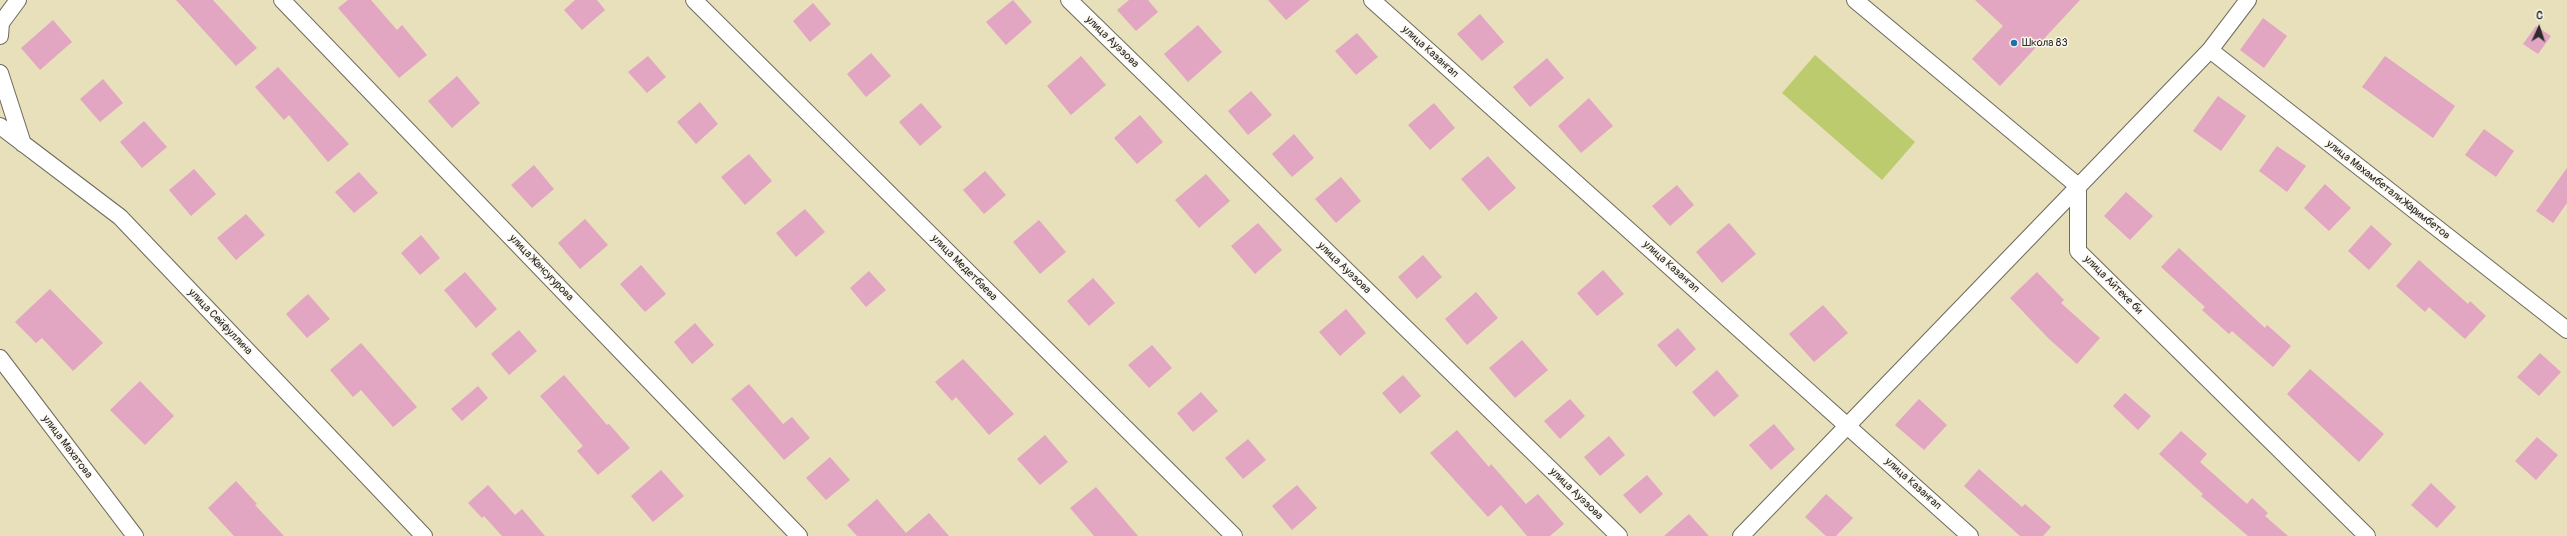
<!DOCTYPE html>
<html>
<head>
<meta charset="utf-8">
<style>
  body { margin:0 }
  #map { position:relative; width:2567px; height:536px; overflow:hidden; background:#e7e0bb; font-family:Pangolin,sans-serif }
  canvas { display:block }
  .north { position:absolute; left:2519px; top:8px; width:40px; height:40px; -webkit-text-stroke:3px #fbf7ec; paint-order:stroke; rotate:3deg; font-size:11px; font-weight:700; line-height:16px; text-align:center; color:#2b2b2b }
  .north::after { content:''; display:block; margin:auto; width:14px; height:18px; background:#2b2b2b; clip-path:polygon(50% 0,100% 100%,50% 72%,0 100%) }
</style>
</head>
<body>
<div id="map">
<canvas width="2567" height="536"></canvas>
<div class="north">С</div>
</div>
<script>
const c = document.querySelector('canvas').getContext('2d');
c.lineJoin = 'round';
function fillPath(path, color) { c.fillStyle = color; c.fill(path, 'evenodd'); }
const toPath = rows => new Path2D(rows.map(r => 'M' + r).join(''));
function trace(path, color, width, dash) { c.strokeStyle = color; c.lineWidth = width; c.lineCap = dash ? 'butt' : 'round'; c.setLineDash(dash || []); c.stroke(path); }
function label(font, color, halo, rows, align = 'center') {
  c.font = font + ' Pangolin,sans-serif'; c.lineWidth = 3; c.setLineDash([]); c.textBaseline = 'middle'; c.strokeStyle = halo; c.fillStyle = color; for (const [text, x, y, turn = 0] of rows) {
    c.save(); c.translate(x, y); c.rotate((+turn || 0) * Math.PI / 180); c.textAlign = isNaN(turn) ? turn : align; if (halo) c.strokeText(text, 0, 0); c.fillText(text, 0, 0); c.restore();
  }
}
fillPath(toPath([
  [1815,55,1915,142,1882,180,1782,93]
]), '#bccb6d');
fillPath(toPath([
  [176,0,213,0,257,48,236,66],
  [348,0,371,0,397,30,402,25,427,55,399,78,338,8],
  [575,0,597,0,605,10,582,30,564,10],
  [1013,0,1032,22,1006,45,986,22],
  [1129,0,1148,0,1158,12,1136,31,1117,10],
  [1268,0,1310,0,1286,20],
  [1975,0,2080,0,2000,86,1972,59,2003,26],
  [813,3,831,24,810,42,793,21],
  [1480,14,1504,42,1482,61,1457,34],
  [2263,18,2287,36,2264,68,2240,50],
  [53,20,72,42,40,70,21,48],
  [1198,25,1222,52,1188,82,1164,54],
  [2536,26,2551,36,2538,54,2523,44],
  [1357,33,1378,57,1356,75,1335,51],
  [871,53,891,76,866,97,847,74],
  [648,56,666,77,647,93,628,72],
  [1081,56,1106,85,1071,115,1047,86],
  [2385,56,2455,106,2433,138,2362,87],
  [1547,58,1564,78,1530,107,1513,87],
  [278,67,349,144,328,162,289,115,284,120,255,87],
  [457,76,480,103,452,128,428,101],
  [103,79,123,103,100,122,80,99],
  [1251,91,1272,115,1248,135,1228,111],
  [2218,96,2246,116,2221,151,2193,131],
  [1589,98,1613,126,1581,153,1558,126],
  [700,102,718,124,696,144,677,122],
  [921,103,942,127,920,146,899,122],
  [1434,103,1455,128,1430,150,1408,125],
  [1140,115,1163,142,1137,164,1114,138],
  [144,121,167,147,142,168,120,142],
  [2484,129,2514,151,2496,177,2465,155],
  [1294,134,1314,158,1292,177,1272,154],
  [2277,146,2306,166,2287,192,2259,171],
  [749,154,772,181,745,205,721,177],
  [1488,156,1516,188,1489,211,1461,179],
  [534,165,554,189,532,208,511,185],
  [2567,168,2567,203,2553,223,2536,211],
  [194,169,216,194,191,216,169,190],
  [985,171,1006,195,984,214,963,190],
  [359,172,378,193,354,213,335,192],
  [1206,174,1230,201,1199,228,1175,200],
  [1341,177,1361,201,1336,223,1315,199],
  [2325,184,2351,208,2329,231,2304,208],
  [1677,185,1694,205,1670,226,1652,206],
  [2126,192,2153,216,2130,240,2104,216],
  [805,209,825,232,796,257,776,233],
  [246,214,265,235,236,260,217,238],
  [585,219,608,245,580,269,558,243],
  [1039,220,1066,252,1040,274,1013,242],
  [1258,223,1282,250,1255,274,1231,246],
  [1729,223,1756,254,1722,283,1696,252],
  [2371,225,2392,244,2369,270,2348,251],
  [421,235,440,258,420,275,401,253],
  [2179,248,2265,328,2267,325,2291,346,2273,367,2232,331,2229,334,2202,310,2205,307,2161,267],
  [1423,255,1442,277,1417,299,1398,277],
  [2419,260,2468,304,2470,301,2486,316,2465,339,2429,307,2425,312,2396,286],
  [641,265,666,294,645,312,620,284],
  [1603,270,1624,294,1597,316,1577,293],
  [869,271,886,290,866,307,850,288],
  [465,272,497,309,476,328,444,290],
  [2037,272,2064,300,2061,303,2100,338,2077,364,2048,338,2010,298],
  [1093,278,1115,303,1089,326,1067,301],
  [50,289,103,343,73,371,42,338,36,343,15,322],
  [1476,292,1498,318,1467,345,1445,319],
  [308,294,330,319,307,338,286,314],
  [1823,305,1848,333,1814,362,1789,334],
  [1346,309,1366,333,1340,356,1319,332],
  [695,323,714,345,692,364,674,342],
  [1678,328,1696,349,1676,367,1657,345],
  [519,330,537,351,509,375,491,354],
  [1522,340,1548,370,1515,398,1489,368],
  [361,343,417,407,393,427,361,390,353,397,330,370],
  [1152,345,1172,368,1149,388,1128,365],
  [2540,353,2561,372,2539,396,2517,377],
  [963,359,1014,414,989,435,956,397,952,401,935,382],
  [2310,369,2384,434,2359,462,2287,394],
  [1717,370,1739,396,1714,417,1692,392],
  [564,375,607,425,609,424,630,448,598,475,577,451,583,446,540,396],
  [1403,375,1421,396,1400,414,1382,393],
  [140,381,174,416,145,445,110,410],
  [749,384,783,424,792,417,810,438,784,460,731,399],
  [478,386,488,398,462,421,451,409],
  [1201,392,1218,411,1193,432,1177,413],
  [2125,393,2151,416,2138,430,2113,406],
  [1570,399,1585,416,1560,439,1544,421],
  [1919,399,1947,425,1924,450,1895,425],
  [1774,424,1795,449,1771,470,1749,445],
  [1457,430,1489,467,1491,464,1526,504,1538,494,1564,524,1550,536,1527,536,1501,505,1488,517,1430,453],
  [2181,431,2207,454,2200,462,2247,504,2252,498,2268,513,2265,516,2288,536,2248,536,2201,496,2203,494,2159,454],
  [1045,435,1068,462,1040,485,1017,459],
  [1609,436,1625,455,1600,476,1584,457],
  [2537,437,2558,455,2536,480,2515,461],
  [1248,439,1266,460,1243,479,1225,458],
  [830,457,850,480,826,500,806,478],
  [1979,469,2022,507,2025,504,2051,527,2043,536,2020,536,1964,486],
  [661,470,684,496,653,522,631,496],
  [1647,475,1663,494,1640,514,1623,495],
  [236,481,257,504,255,505,284,536,234,536,208,508],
  [2431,483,2456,507,2437,528,2411,505],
  [488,485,515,515,522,509,545,536,502,536,484,516,482,518,468,503],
  [1297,485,1317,508,1292,530,1272,506],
  [1096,487,1138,536,1094,536,1070,508],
  [1826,494,1853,518,1836,536,1826,536,1805,517],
  [877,499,906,533,929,513,949,536,857,536,847,525],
  [1689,514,1709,536,1664,536]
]), '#e2a5c2');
const minor = toPath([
  [282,0,799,536],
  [694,0,1234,536],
  [1069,0,1619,536],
  [1372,0,1970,536],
  [1855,0,2078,186,2078,251,2367,536],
  [0,36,1,23,18,0],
  [2210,50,2567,330],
  [0,73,23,144],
  [0,126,120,217,424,536],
  [0,358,135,536],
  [1741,536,2210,50,2248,0]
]);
trace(minor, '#6d6a5d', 18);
trace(minor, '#fff', 16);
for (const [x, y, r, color] of [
  [2014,43,4,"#1f6fb2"]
]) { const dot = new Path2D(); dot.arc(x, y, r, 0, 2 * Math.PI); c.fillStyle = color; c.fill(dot); trace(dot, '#fbf7ec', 1.5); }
label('11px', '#2b2b2b', '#fbf7ec', [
  ["улица Ауэзова",1112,42,44],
  ["улица Казангап",1430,52,42],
  ["улица Махамбетали Жаримбетов",2388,190,38],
  ["улица Казангап",1671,267,42],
  ["улица Жансугурова",541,268,46],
  ["улица Медетбаева",964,268,45],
  ["улица Ауэзова",1344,268,44],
  ["улица Айтеке би",2113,285,45],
  ["улица Сейфуллина",220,322,46],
  ["улица Махатова",67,447,53],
  ["улица Казангап",1913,484,42],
  ["улица Ауэзова",1576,494,44]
]);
label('11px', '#2b2b2b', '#fbf7ec', [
  ["Школа 83",2022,43]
], 'left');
</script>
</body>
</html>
